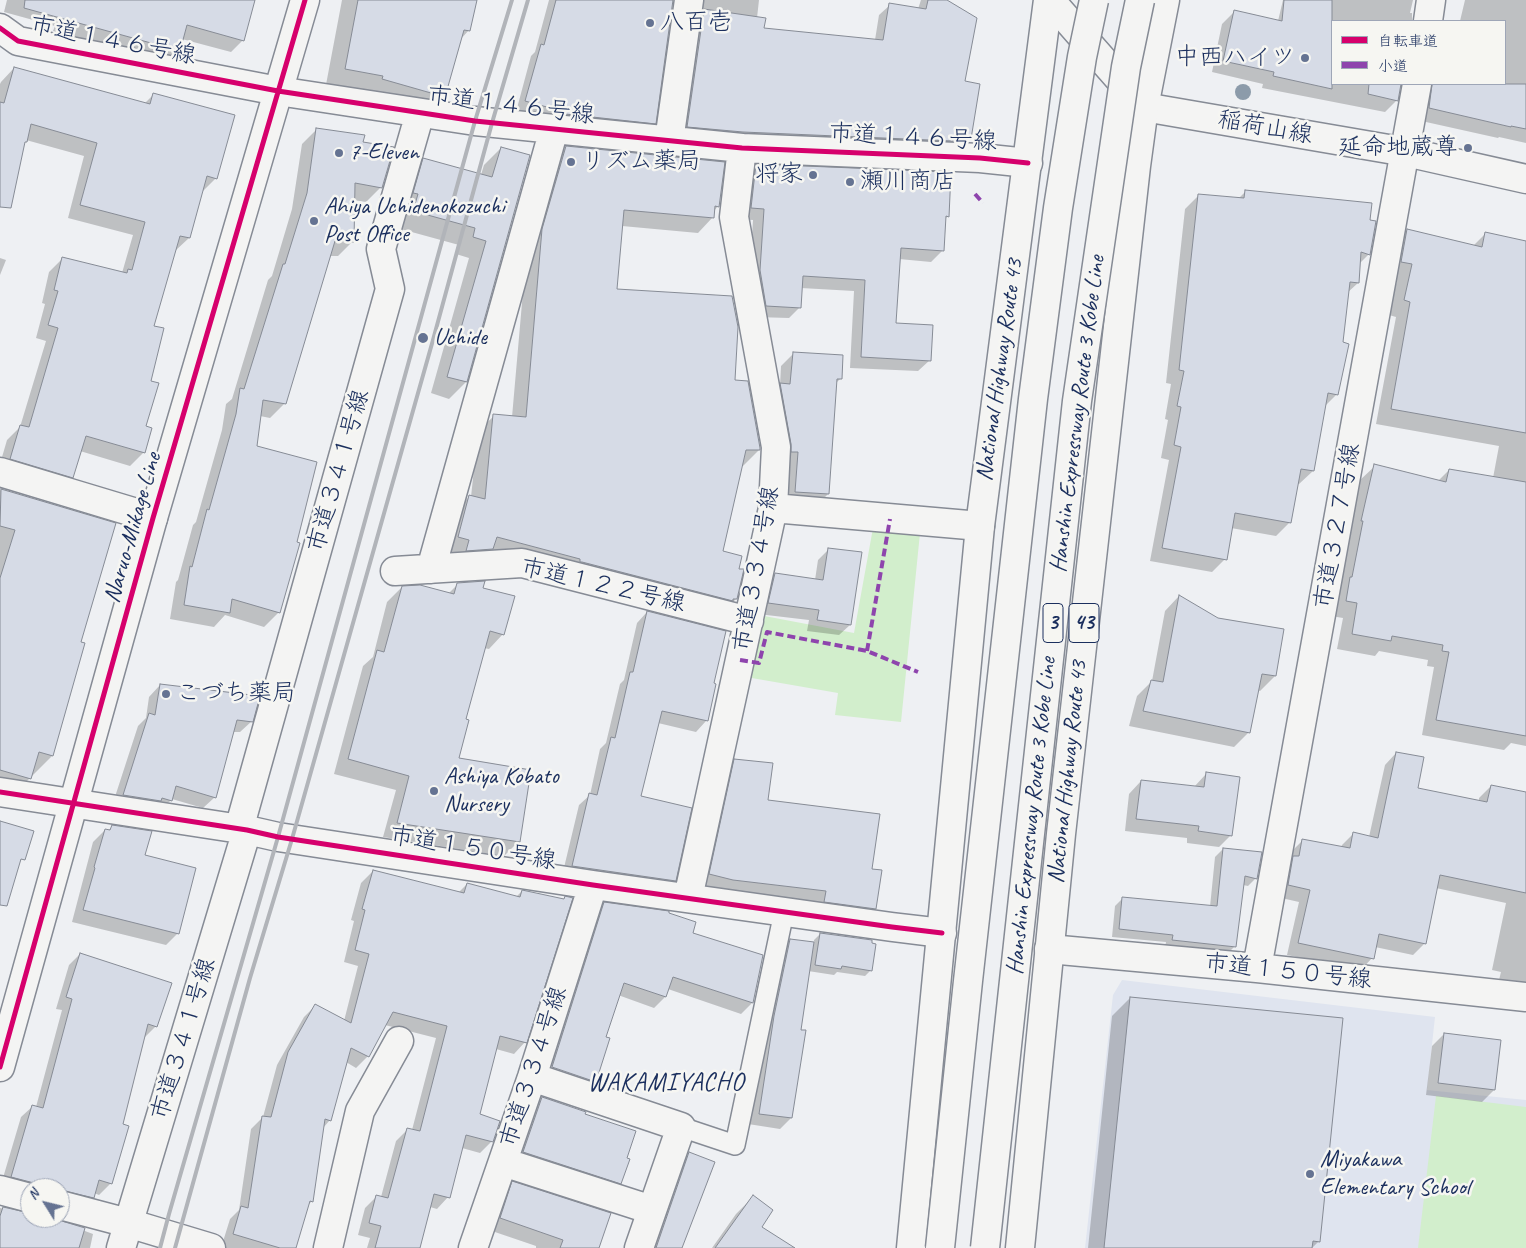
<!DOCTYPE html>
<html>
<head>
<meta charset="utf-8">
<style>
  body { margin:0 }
  #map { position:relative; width:1526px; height:1248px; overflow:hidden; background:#eef0f3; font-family:Caveat,"Klee One",sans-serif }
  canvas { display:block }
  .legend { position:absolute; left:1331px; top:20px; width:175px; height:65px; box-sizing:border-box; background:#f6f6f2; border:1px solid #9ea6b7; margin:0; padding:6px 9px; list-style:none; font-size:15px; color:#1b2f5e }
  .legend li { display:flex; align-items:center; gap:10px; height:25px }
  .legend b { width:25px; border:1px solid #9ea6b7 }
  .north { position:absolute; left:20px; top:1178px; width:50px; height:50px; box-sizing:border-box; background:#f6f6f2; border:1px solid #9ea6b7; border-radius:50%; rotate:306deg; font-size:14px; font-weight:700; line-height:20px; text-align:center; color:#1b2f5e }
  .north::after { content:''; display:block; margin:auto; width:18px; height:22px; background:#657392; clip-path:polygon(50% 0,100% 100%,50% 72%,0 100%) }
</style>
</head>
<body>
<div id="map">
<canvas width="1526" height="1248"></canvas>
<ul class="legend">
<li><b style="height:6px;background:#d6006c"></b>自転車道</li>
<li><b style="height:6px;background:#8e44ad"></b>小道</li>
</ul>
<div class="north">N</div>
</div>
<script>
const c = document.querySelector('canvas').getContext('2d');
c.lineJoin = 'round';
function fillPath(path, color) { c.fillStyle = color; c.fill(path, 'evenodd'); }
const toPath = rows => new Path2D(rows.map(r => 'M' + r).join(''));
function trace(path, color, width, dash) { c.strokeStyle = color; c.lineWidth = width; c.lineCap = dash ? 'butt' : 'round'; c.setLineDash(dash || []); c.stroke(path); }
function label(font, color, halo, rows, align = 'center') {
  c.font = font + ' Caveat,"Klee One",sans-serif'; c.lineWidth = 5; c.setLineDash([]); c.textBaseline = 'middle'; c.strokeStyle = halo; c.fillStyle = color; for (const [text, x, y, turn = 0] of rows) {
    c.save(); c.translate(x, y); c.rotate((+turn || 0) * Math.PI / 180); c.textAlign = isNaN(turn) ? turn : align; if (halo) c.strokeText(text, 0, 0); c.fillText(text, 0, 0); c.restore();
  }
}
fillPath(toPath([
  [1122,980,1435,1017,1427,1090,1526,1100,1526,1248,1085,1248,1113,995]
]), '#dfe4ef');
fillPath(toPath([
  [873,528,920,533,901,722,835,715,838,693,746,677,759,615,854,633],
  [1436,1096,1526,1107,1526,1248,1418,1248]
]), '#d2eecc');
fillPath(toPath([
  [7,0,254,0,243,40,231,52,182,39,178,50,166,62,53,31,55,26,4,12],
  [342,0,476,0,469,30,460,40,444,96,423,117,325,90],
  [549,0,672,0,655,123,644,134,516,112,531,56,535,52],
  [690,0,759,0,757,18,763,29,875,40,879,15,890,5,918,9,921,0,945,0,963,82,970,138,959,149,677,137],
  [1283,0,1413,0,1410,13,1412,13,1412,21,1332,21,1332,84,1400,84,1397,100,1385,112,1262,88,1263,84,1212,72,1222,24,1234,12,1278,21],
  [1465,0,1526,0,1526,143,1499,137,1498,138,1417,120,1415,84,1505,84,1505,21,1460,21],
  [14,68,144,104,153,95,216,178,203,191,201,191,189,238,175,251,152,327,144,452,130,466,80,451,72,477,59,490,0,464,7,440,20,427,46,341,36,338,45,304,42,303,49,272,63,258,122,273,133,235,68,218,84,156,26,140,0,186,0,84,1,82],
  [317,129,362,143,381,187,366,202,353,200,353,241,338,256,329,256,285,403,270,418,260,416,256,446,295,543,279,612,264,627,225,615,214,627,170,619,176,582,178,580,193,525,196,522,222,430,226,404,232,399,268,280,272,276,292,209,302,144],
  [566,147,718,206,714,211,713,217,698,233,622,226,616,291,734,381,759,450,743,466,741,466,722,552,737,570,736,599,720,615,476,564,443,553,454,512,470,496,471,497,478,431,494,416,512,417,527,246,550,163],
  [501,148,466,382,449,399,431,393,469,258,456,254,459,245,397,228,407,176,424,159,481,175,484,165],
  [756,166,948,216,945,219,943,250,931,262,899,259,894,324,930,360,918,371,850,368,854,291,801,288,800,307,789,318,755,317,749,282,753,220,740,219,745,177],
  [1245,192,1369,254,1359,264,1358,283,1347,293,1337,394,1325,406,1313,471,1299,484,1297,484,1290,522,1276,536,1231,528,1225,559,1212,572,1150,561,1169,460,1161,458,1168,420,1165,419,1171,384,1166,383,1185,209,1199,195,1238,199],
  [1407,230,1473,246,1486,233,1526,243,1526,746,1511,743,1504,750,1422,735,1434,667,1427,666,1428,660,1379,651,1375,656,1337,649,1343,618,1331,616,1347,536,1359,481,1375,466,1438,481,1449,470,1493,478,1499,446,1376,424,1396,317,1389,315,1397,280,1386,277,1392,245],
  [0,258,6,260,0,275],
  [793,354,841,378,835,384,828,494,816,506,783,504,769,397,780,386,781,366],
  [0,490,115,524,79,642,52,756,2,806,0,805],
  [829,549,850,625,839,635,807,631,809,620,758,614,764,585,775,575,815,580,818,560],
  [458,584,482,589,503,634,489,649,484,648,464,720,457,759,519,841,504,856,383,837,396,790,334,774,363,666,373,657,387,602,402,587,448,594],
  [1179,596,1217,620,1283,630,1275,676,1260,691,1257,690,1249,732,1234,747,1129,726,1137,696,1152,681,1165,611],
  [647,612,712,684,715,685,706,721,696,732,658,723,640,797,675,880,664,891,562,876,579,805,590,795,600,749,606,743,620,684,624,680,637,623],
  [160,685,252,721,240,732,233,732,215,797,203,808,172,799,160,811,112,806,138,726,146,718,149,697],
  [1396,753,1417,789,1479,801,1479,798,1491,786,1526,803,1526,986,1499,980,1501,972,1492,970,1506,903,1436,888,1425,943,1413,955,1375,947,1372,958,1361,970,1287,955,1299,902,1277,897,1291,852,1303,840,1341,848,1342,845,1353,834,1369,837,1385,765],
  [735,760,767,801,871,870,875,908,863,921,698,886,723,772],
  [1206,774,1231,835,1219,847,1187,843,1187,838,1125,831,1129,794,1141,781,1194,787],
  [113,826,143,856,178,933,166,945,72,922,93,842,105,830,108,831],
  [1223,849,1256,878,1248,886,1243,885,1234,947,1227,954,1165,947,1166,942,1112,937,1115,906,1123,898,1210,907,1215,857],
  [373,871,458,893,467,884,516,897,522,891,563,900,565,898,525,1042,514,1054,496,1049,478,1114,492,1141,480,1153,462,1148,448,1197,437,1209,430,1207,419,1248,367,1248,370,1238,358,1235,365,1208,377,1196,381,1197,396,1141,408,1129,412,1130,436,1038,385,1025,368,1056,356,1068,346,1062,330,1120,323,1128,312,1201,307,1206,295,1248,221,1248,230,1219,239,1210,251,1129,263,1117,277,1065,304,1017,315,1006,344,1021,358,966,344,962,354,921,351,920,361,883],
  [604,904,762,956,752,1003,741,1014,668,989,665,997,654,1008,618,995,605,1037,595,1081,584,1092,541,1078,593,915],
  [546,1064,590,1079,590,1081,545,1066],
  [820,934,871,970,865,976,837,972,834,975,808,971,800,1031,791,1118,780,1129,748,1124,779,951,790,940,814,944,814,940],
  [80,954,156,1026,145,1037,144,1037,121,1125,110,1184,99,1195,94,1193,93,1197,82,1208,60,1203,60,1188,0,1188,21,1117,33,1106,36,1107,62,1010,56,1009,69,965],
  [1130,998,1319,1241,1312,1248,1088,1248,1112,1016],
  [1444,1034,1494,1090,1482,1102,1426,1095,1432,1046],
  [542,1098,625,1159,620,1183,611,1192,514,1161,533,1107],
  [689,1154,682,1248,645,1248,672,1171],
  [513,1183,598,1248,536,1248,536,1246,489,1230,501,1194],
  [753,1197,760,1227,769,1248,712,1248,736,1214],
  [0,1208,30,1214,30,1218,50,1218,93,1234,90,1248,0,1248]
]), '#0003');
const building = toPath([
  [25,0,255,0,244,41,187,25,180,51,24,8,25,0],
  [358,0,477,0,470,31,464,30,445,97,382,79,383,76,345,69,358,0],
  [556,0,673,0,656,124,565,114,565,112,525,101,541,44,544,45,556,0],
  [928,0,947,0,977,18,965,81,980,84,971,139,953,136,953,141,743,132,687,127,704,9,766,18,764,28,883,40,889,3,926,9,928,0],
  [1284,0,1332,0,1332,89,1273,76,1274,72,1223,61,1234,10,1282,21,1284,0],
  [14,67,150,104,153,93,235,115,217,179,207,176,190,238,180,236,154,326,164,328,151,381,159,383,146,426,152,428,145,453,86,436,73,478,10,459,20,425,29,427,58,328,48,325,58,291,54,290,62,257,127,273,128,269,132,270,145,222,80,205,97,143,31,124,27,142,25,142,11,208,0,207,0,102,4,103,14,67],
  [1369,84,1401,84,1398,101,1368,94,1369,84],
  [1432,84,1526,84,1526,129,1511,126,1511,127,1429,108,1432,84],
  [316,128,365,135,363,142,394,147,382,188,355,183,354,242,335,241,286,404,263,400,257,446,317,462,297,542,300,543,280,613,232,599,230,613,184,605,190,566,192,567,207,509,209,510,236,414,240,388,244,389,283,264,285,264,307,193,316,128],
  [566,146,725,162,719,207,715,206,714,218,624,210,617,289,732,296,738,327,735,380,748,381,760,448,760,450,746,450,723,551,742,556,739,569,744,569,737,599,733,599,733,601,582,562,580,562,580,559,497,537,493,549,466,551,469,540,458,537,469,495,485,499,493,414,526,417,542,229,566,146],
  [501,147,530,155,467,382,447,377,486,241,473,237,475,228,413,211,418,194,413,193,423,158,492,177,501,147],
  [756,164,951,172,949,217,946,216,944,251,901,248,896,323,933,325,931,361,861,357,865,280,803,276,801,308,766,306,760,270,764,209,751,208,756,164],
  [1245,190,1372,203,1370,220,1376,221,1370,255,1361,252,1359,283,1350,282,1343,342,1349,344,1338,395,1328,393,1314,471,1301,469,1291,523,1235,513,1227,560,1162,548,1181,447,1174,445,1181,407,1177,406,1184,371,1179,370,1198,194,1244,198,1245,190],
  [1407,229,1482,247,1485,232,1526,241,1526,433,1391,409,1410,302,1404,300,1412,264,1401,262,1407,229],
  [793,352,843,355,842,379,837,379,829,494,795,492,798,452,791,452,791,444,780,383,790,384,793,352],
  [1374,464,1446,482,1449,469,1526,482,1526,736,1436,720,1449,652,1442,651,1443,645,1392,636,1391,641,1352,634,1357,603,1346,601,1350,577,1352,577,1363,521,1361,521,1374,464],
  [1,489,116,523,81,642,85,643,53,756,39,752,31,779,0,770,0,578,15,530,0,526,1,489],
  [828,548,862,552,851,625,817,620,819,610,768,603,775,573,823,580,828,548],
  [485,581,483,588,515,596,504,635,490,631,466,719,469,720,459,758,531,770,520,842,397,823,409,776,348,759,377,650,384,652,402,586,420,585,454,594,457,583,485,581],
  [1179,595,1218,618,1284,629,1276,676,1262,674,1250,733,1143,711,1151,680,1163,682,1179,595],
  [647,611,726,631,714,683,716,684,708,721,662,711,641,796,692,808,676,881,572,866,589,793,597,795,611,737,615,738,630,672,633,672,647,611],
  [160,684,260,696,253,722,237,720,216,798,176,786,172,801,162,798,161,801,123,795,149,713,155,715,160,684],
  [1396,752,1424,757,1418,788,1487,802,1491,785,1526,792,1526,893,1440,875,1426,944,1379,934,1374,959,1298,943,1310,890,1288,885,1293,856,1299,856,1302,839,1350,848,1353,832,1378,838,1396,752],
  [734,759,773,763,768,800,880,814,872,869,882,870,876,909,824,902,826,891,733,880,709,874,734,759],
  [1206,772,1240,777,1232,836,1198,831,1199,826,1136,819,1141,780,1204,787,1206,772],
  [0,821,34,831,25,860,21,859,7,906,0,905,0,821],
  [112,825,152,831,145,855,196,868,179,934,83,910,95,868,94,867,105,829,110,830,112,825],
  [1223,848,1262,852,1257,879,1245,876,1236,947,1172,940,1173,935,1119,929,1122,897,1217,906,1223,848],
  [373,870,464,893,467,883,520,897,522,890,564,899,565,896,573,898,527,1043,500,1036,480,1114,500,1121,493,1142,466,1135,450,1198,434,1194,420,1248,375,1248,381,1226,369,1223,376,1195,388,1198,407,1128,420,1131,447,1026,393,1012,369,1057,351,1048,331,1121,325,1119,313,1202,310,1201,296,1248,280,1248,233,1234,241,1206,248,1208,262,1116,271,1117,288,1052,315,1004,351,1023,369,954,355,950,365,910,362,909,373,870],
  [604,902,669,911,669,913,696,922,693,933,763,955,753,1003,673,977,666,997,624,983,606,1037,610,1038,596,1082,552,1067,604,902],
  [820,933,872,940,872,943,876,944,872,971,842,966,841,969,815,965,820,933],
  [790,939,814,942,801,1030,806,1030,792,1118,759,1114,774,1016,790,939],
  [80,953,172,983,157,1027,148,1024,123,1124,129,1126,112,1184,99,1180,94,1198,60,1190,60,1188,42,1188,34,1183,11,1177,32,1105,43,1108,72,999,66,997,80,953],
  [1130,997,1343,1018,1320,1242,1313,1241,1312,1248,1104,1248,1130,997],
  [1444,1033,1501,1040,1495,1090,1438,1083,1444,1033],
  [542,1097,586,1112,585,1114,636,1131,627,1158,630,1159,621,1184,523,1152,542,1097],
  [689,1152,715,1162,682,1248,656,1248,689,1152],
  [512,1181,611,1213,599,1248,560,1248,563,1240,500,1218,512,1181],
  [753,1195,773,1210,762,1227,795,1248,715,1248,753,1195],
  [3,1207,30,1213,30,1218,52,1218,85,1228,79,1248,0,1248,0,1216,3,1207]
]);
fillPath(building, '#d6dbe6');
trace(building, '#868b95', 1);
const lane = toPath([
  [681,1127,735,1145,784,912]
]);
const street = toPath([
  [1428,21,1431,0],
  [0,28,18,41,278,91,475,121,742,148,980,158,1028,163],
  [669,141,689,0],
  [0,472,153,518],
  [773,508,980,526],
  [431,569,554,129],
  [395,571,522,563,749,621],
  [0,792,247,830,278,837,593,885,892,927,942,933],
  [239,829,390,289,381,249,420,113],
  [688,898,773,508,776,447,734,217,742,148],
  [1049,949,1257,968,1526,997],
  [1257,968,1417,84],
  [532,1077,681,1127,639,1248],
  [503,1162,652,1210],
  [0,1190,30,1198],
  [60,1205,128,1223,211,1248],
  [121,1248,247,830],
  [328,1248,360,1111,399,1041],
  [473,1248,532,1077,593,885]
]);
const secondary = toPath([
  [1050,0,1144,107,1406,152,1526,179],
  [0,1067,153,518,305,0]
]);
const highway = toPath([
  [911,1248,980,526,1048,0],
  [1020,1248,1061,834,1136,166,1144,107,1165,0]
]);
trace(lane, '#868b95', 22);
trace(street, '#868b95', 31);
trace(secondary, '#868b95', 31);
trace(highway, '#868b95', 31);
trace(lane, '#f4f4f3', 19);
trace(street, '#f4f4f3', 28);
trace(secondary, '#f4f4f3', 28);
trace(highway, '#f4f4f3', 28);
trace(toPath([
  [160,1248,169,1214,278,837,475,121,512,0],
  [175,1248,250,978,292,839,433,340,492,123,528,0]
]), '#b1b4b9', 4);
const highwayBridge = toPath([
  [940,1248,968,981,1033,399,1058,208,1082,57,1094,0],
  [985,1248,1077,401,1126,67,1140,0]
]);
trace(highwayBridge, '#868b95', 31, []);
trace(highwayBridge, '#f4f4f3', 28);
trace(toPath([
  [975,194,983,203],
  [867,651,890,519],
  [740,660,759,663,767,632,867,651,918,672]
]), '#8e44ad', 4, [8, 4]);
trace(toPath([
  [0,28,18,41,278,91,475,121,742,148,980,158,1028,163],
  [0,792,247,830,278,837,593,885,892,927,942,933],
  [0,1067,153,518,305,0]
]), '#d6006c', 5);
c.fillStyle = '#8c9baa';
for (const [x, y] of [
  [1243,92]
]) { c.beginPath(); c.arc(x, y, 8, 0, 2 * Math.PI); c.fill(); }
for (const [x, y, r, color] of [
  [650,23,5,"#657392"],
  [1305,58,5,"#657392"],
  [1468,148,5,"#657392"],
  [339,153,5,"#657392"],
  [571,162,5,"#657392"],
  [813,175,5,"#657392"],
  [850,182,5,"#657392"],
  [314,221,5,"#657392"],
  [423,338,6,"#657392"],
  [166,694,5,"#657392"],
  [434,791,5,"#657392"],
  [1310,1174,5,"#657392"]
]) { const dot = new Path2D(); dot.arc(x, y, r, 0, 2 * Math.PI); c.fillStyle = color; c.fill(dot); trace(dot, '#f6f6f2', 2); }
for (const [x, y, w] of [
  [1053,623,20],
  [1084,623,30]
]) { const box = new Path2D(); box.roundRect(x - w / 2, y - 19.5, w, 39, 4); c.fillStyle = '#f6f6f2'; c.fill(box); trace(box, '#1b2f5e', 1); }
label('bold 22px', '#1b2f5e', null, [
  ["3",1053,623],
  ["43",1084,623]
]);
label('24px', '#1b2f5e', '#f6f6f2', [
  ["八百壱",660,23],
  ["中西ハイツ",1295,58,"right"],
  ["延命地蔵尊",1458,148,"right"],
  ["7-Eleven",349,153],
  ["リズム薬局",581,162],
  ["将家",803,175,"right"],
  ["瀬川商店",860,182],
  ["Ahiya Uchidenokozuchi",324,207],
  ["Post Office",324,235],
  ["Uchide",434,338],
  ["こづち薬局",176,694],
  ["Ashiya Kobato",444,777],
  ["Nursery",444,805],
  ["Miyakawa",1320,1160],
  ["Elementary School",1320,1188]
], 'left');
label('24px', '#1b2f5e', '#f6f6f2', [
  ["市道１４６号線",113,41,11],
  ["市道１４６号線",511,106,7],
  ["稲荷山線",1265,128,10],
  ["市道１４６号線",913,138,3],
  ["National Highway Route 43",1000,370,-82],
  ["Hanshin Expressway Route 3 Kobe Line",1078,414,-83],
  ["市道３４１号線",339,471,-74],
  ["市道３２７号線",1338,526,-80],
  ["Naruo-Mikage Line",133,528,-74],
  ["市道３３４号線",757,569,-80],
  ["市道１２２号線",603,586,13],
  ["National Highway Route 43",1068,772,-84],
  ["Hanshin Expressway Route 3 Kobe Line",1032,816,-84],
  ["市道１５０号線",473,849,9],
  ["市道１５０号線",1288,972,6],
  ["市道３４１号線",184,1039,-73],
  ["市道３３４号線",534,1067,-72]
]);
c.letterSpacing = '1px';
label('25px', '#1b2f5e', '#f6f6f2', [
  ["WAKAMIYACHO",666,1083]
]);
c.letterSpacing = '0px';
</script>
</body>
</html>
